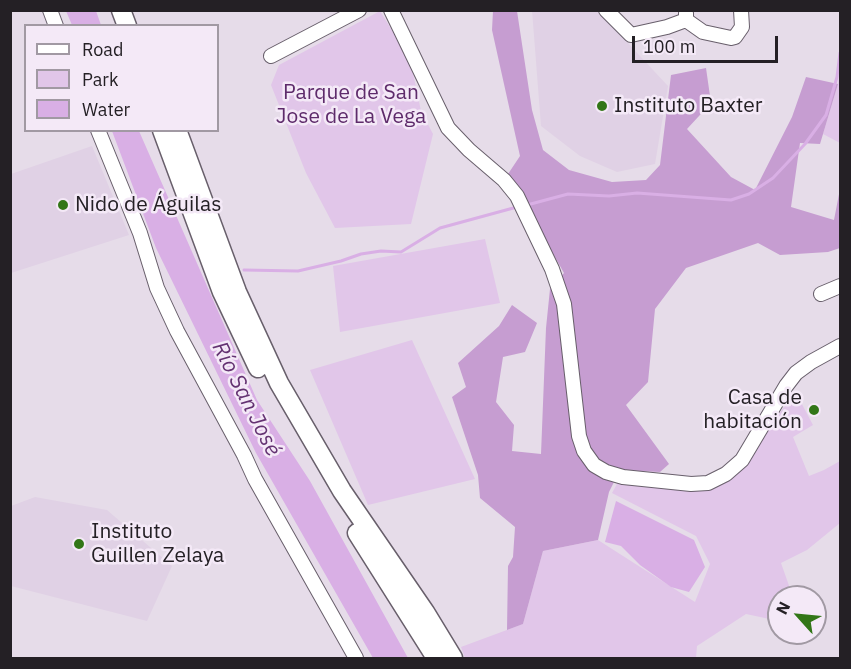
<!DOCTYPE html>
<html>
<head>
<meta charset="utf-8">
<style>
  body { margin:0 }
  #map { position:relative; width:851px; height:669px; overflow:hidden; background:#e6dce9; font-family:"IBM Plex Sans",sans-serif }
  canvas { display:block }
  .frame { position:absolute; inset:0; border:12px solid #242025; pointer-events:none }
  .legend { position:absolute; left:24px; top:24px; width:195px; height:108px; box-sizing:border-box; background:#f4e9f7; border:2px solid #a199a3; margin:0; padding:8px 10px; list-style:none; font-size:18px; color:#242025 }
  .legend li { display:flex; align-items:center; gap:12px; height:30px }
  .legend b { width:30px; border:2px solid #a199a3 }
  .north { position:absolute; left:767px; top:585px; width:60px; height:60px; box-sizing:border-box; background:#f4e9f7; border:2px solid #a199a3; border-radius:50%; rotate:297deg; font-size:16px; font-weight:700; line-height:24px; text-align:center; color:#242025 }
  .north::after { content:''; display:block; margin:auto; width:21px; height:27px; background:#327617; clip-path:polygon(50% 0,100% 100%,50% 72%,0 100%) }
  .scale { position:absolute; left:632px; top:36px; width:146px; height:27px; box-sizing:border-box; border:3px solid #242025; border-top:0; padding-left:8px; font-size:18px; line-height:21px; white-space:nowrap; color:#242025; -webkit-text-stroke:4px #f4e9f7; paint-order:stroke }
</style>
</head>
<body>
<div id="map">
<canvas width="851" height="669"></canvas>
<div class="frame"></div>
<ul class="legend">
<li><b style="height:8px;background:#fff"></b>Road</li>
<li><b style="height:16px;background:#e1c6e9"></b>Park</li>
<li><b style="height:16px;background:#d9afe5"></b>Water</li>
</ul>
<div class="north">N</div>
<div class="scale">100 m</div>
</div>
<script>
const c = document.querySelector('canvas').getContext('2d');
c.lineJoin = 'round';
function fillPath(path, color) { c.fillStyle = color; c.fill(path, 'evenodd'); }
const toPath = rows => new Path2D(rows.map(r => 'M' + r).join(''));
function trace(path, color, width, dash) { c.strokeStyle = color; c.lineWidth = width; c.lineCap = dash ? 'butt' : 'round'; c.setLineDash(dash || []); c.stroke(path); }
function label(font, color, halo, rows, align = 'center') {
  c.font = font + ' "IBM Plex Sans",sans-serif'; c.lineWidth = 5; c.setLineDash([]); c.textBaseline = 'middle'; c.strokeStyle = halo; c.fillStyle = color; for (const [text, x, y, turn = 0] of rows) {
    c.save(); c.translate(x, y); c.rotate((+turn || 0) * Math.PI / 180); c.textAlign = isNaN(turn) ? turn : align; if (halo) c.strokeText(text, 0, 0); c.fillText(text, 0, 0); c.restore();
  }
}
fillPath(toPath([
  [532,10,598,11,668,86,655,164,617,172,580,156,541,126],
  [92,146,129,235,11,273,11,174],
  [35,497,107,510,172,566,147,621,11,586,11,506]
]), '#e0d1e5');
fillPath(toPath([
  [380,11,410,59,421,111,433,134,411,224,335,228,306,173,271,85,279,65],
  [840,64,840,143,823,134,838,84],
  [485,239,500,303,340,332,333,266],
  [412,340,475,479,368,505,310,370],
  [795,391,813,425,793,437,809,476,824,470,840,461,840,523,807,550,781,563,793,597,779,597,779,621,746,614,697,646,696,658,465,658,461,647,523,624,543,551,598,540,695,602,710,564,696,536,612,493,618,482,690,491,726,474,750,456]
]), '#e1c6e9');
fillPath(toPath([
  [493,11,517,11,532,110,543,150,569,170,612,182,646,180,660,165,671,75,706,68,711,103,687,129,731,177,755,190,792,117,806,77,838,84,820,144,800,143,791,207,834,220,840,189,840,248,828,252,780,255,758,243,686,268,655,309,648,382,626,405,669,464,660,472,620,470,609,492,598,540,543,551,523,624,507,630,508,566,513,557,515,527,480,498,478,475,452,397,466,387,458,363,499,326,512,305,537,323,525,352,503,357,496,402,514,425,512,451,541,454,546,328,550,289,564,273,508,174,520,156,492,30]
]), '#c69dd1');
fillPath(toPath([
  [66,11,96,11,101,25,72,25],
  [112,131,139,131,257,400,310,481,408,658,373,658,256,453,156,248],
  [616,501,694,540,705,567,689,592,671,587,640,565,621,546,605,542]
]), '#d9afe5');
trace(toPath([
  [527,205,568,194,609,196,637,193,731,200,749,194,773,178,805,144,826,115,837,77,840,53],
  [244,270,298,271,341,261,361,254,381,251,401,252,440,228,517,207]
]), '#d9afe5', 3);
const minor = toPath([
  [50,10,56,26],
  [391,10,448,128,469,150,504,180,517,196,552,269,564,304,579,436,584,451,594,465,606,472,623,477,691,484,708,483,726,474,742,460,786,386,796,373,811,362,840,346],
  [606,10,631,35,667,27,686,20],
  [686,13,686,20,703,32,731,38,735,37,742,27,741,10],
  [271,56,359,10],
  [98,130,140,233,157,288,177,331,244,455,255,479,356,658],
  [821,294,840,286]
]);
const major = toPath([
  [121,10,127,26],
  [162,130,222,292,258,368],
  [177,130,237,292,279,383,342,491,425,612,453,658],
  [357,533,436,658]
]);
trace(minor, '#685f6b', 16);
trace(major, '#685f6b', 21);
trace(minor, '#fff', 14);
trace(major, '#fff', 18);
for (const [x, y, r, color] of [
  [602,106,6,"#327617"],
  [63,205,6,"#327617"],
  [814,410,6,"#327617"],
  [79,544,6,"#327617"]
]) { const dot = new Path2D(); dot.arc(x, y, r, 0, 2 * Math.PI); c.fillStyle = color; c.fill(dot); trace(dot, '#f4e9f7', 2); }
label('21px', '#5e2b6b', '#f4e9f7', [
  ["Parque de San",351,93],
  ["Jose de La Vega",351,117]
]);
label('21px', '#242025', '#f4e9f7', [
  ["Instituto Baxter",614,106],
  ["Nido de Águilas",75,205],
  ["Casa de",802,398,"right"],
  ["habitación",802,422,"right"],
  ["Instituto",91,532],
  ["Guillen Zelaya",91,556]
], 'left');
label('italic 22px', '#643272', '#f4e9f7', [
  ["Río San José",246,399,63]
]);
</script>
</body>
</html>
